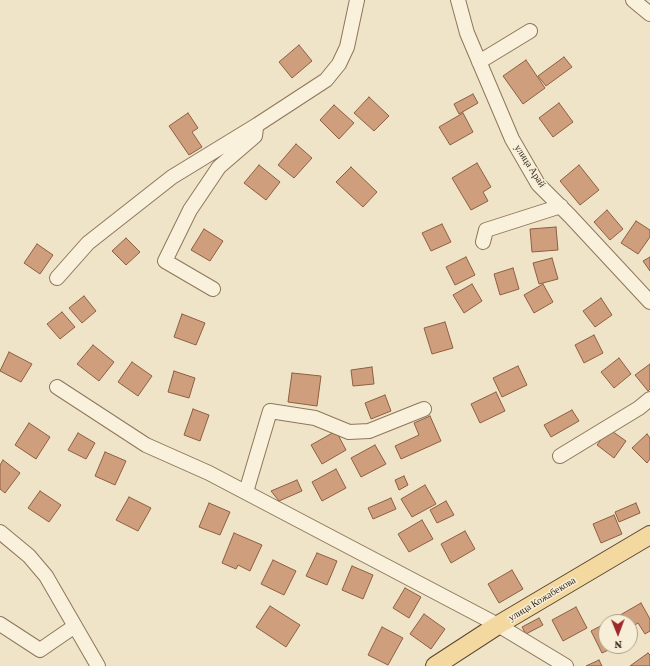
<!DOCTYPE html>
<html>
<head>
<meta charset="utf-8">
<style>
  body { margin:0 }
  #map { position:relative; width:650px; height:666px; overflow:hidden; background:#f0e4c8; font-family:"Crimson Pro",serif }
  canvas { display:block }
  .north { position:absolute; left:598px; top:614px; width:40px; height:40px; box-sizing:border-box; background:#f7eed8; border:1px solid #ada18e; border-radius:50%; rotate:179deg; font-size:11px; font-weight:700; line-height:16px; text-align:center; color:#3d2e20 }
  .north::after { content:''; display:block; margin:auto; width:14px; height:18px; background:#9e2a2b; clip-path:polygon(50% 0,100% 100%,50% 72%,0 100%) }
</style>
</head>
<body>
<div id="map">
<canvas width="650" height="666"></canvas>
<div class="north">N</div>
</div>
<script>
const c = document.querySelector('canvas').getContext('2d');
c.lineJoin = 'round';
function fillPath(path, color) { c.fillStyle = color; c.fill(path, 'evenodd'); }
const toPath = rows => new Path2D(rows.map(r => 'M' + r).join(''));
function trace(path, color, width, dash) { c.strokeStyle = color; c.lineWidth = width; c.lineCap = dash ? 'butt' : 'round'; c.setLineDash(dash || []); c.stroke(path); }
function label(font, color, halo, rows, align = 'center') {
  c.font = font + ' "Crimson Pro",serif'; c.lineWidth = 3; c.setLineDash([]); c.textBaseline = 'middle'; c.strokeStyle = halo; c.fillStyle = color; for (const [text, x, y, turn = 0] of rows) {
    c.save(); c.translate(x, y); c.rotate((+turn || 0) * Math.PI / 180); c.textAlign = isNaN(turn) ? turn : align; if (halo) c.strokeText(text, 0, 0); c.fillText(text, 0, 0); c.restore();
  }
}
const building = toPath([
  [299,45,312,61,292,78,279,62,299,45],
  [564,57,572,67,546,86,538,76,564,57],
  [526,60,545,88,523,104,503,76,526,60],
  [473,94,478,103,459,114,454,104,473,94],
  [369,97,389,116,374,131,354,113,369,97],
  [559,103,573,122,553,137,539,118,559,103],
  [334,105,354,123,339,139,320,120,334,105],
  [188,113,198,128,192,132,202,147,189,155,169,126,188,113],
  [463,113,473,132,450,145,439,127,463,113],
  [296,144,312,158,294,178,278,165,296,144],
  [477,163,491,187,483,192,488,201,471,210,452,178,477,163],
  [259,165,280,182,266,200,244,183,259,165],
  [579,165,599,190,580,205,560,181,579,165],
  [351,167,377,192,363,207,336,182,351,167],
  [607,210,623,229,610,240,594,222,607,210],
  [636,221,650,230,650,237,638,254,621,243,636,221],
  [442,224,451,242,431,251,422,233,442,224],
  [556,227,558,250,532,252,530,229,556,227],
  [204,229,223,241,210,261,191,250,204,229],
  [126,238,140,252,126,265,112,251,126,238],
  [37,244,53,255,40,274,24,263,37,244],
  [466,257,475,275,455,285,446,267,466,257],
  [650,257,650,271,643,261,650,257],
  [552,258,558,279,539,284,533,263,552,258],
  [513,268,519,289,500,295,494,274,513,268],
  [472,284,482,301,464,313,453,295,472,284],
  [543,284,553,302,534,313,524,295,543,284],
  [84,296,96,311,82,323,69,308,84,296],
  [601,298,612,315,595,327,583,311,601,298],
  [62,312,75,327,60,339,47,324,62,312],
  [182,314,205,323,196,345,174,337,182,314],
  [445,322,453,348,432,354,424,328,445,322],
  [594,335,603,353,584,363,575,345,594,335],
  [93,345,114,362,99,381,77,364,93,345],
  [9,352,32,364,21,382,0,371,9,352],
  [619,358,631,374,614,388,601,372,619,358],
  [132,362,152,376,138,396,118,382,132,362],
  [650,364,650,389,648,391,635,375,650,364],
  [518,366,527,385,502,397,493,378,518,366],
  [372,367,374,384,353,386,351,370,372,367],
  [174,371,195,378,189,398,168,392,174,371],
  [292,373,321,376,317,406,288,402,292,373],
  [496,392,505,411,480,423,471,404,496,392],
  [385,395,391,411,371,419,365,403,385,395],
  [193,409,209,415,200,441,184,435,193,409],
  [572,410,579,421,551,437,544,425,572,410],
  [430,416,441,441,401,459,395,446,419,435,414,423,430,416],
  [29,423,50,437,36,459,15,445,29,423],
  [609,429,626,441,614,458,597,445,609,429],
  [336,431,346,450,322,464,311,445,336,431],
  [78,433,95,443,86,459,68,450,78,433],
  [647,434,650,438,650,459,647,463,632,448,647,434],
  [375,445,386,464,361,477,351,458,375,445],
  [105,452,126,461,115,485,95,476,105,452],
  [3,460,20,473,5,493,0,489,0,465,3,460],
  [336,469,346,488,322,501,312,482,336,469],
  [404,476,408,485,399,490,395,480,404,476],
  [297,480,302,491,279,501,271,491,297,480],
  [425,485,436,504,412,517,401,499,425,485],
  [40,491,61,505,49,522,28,508,40,491],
  [129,497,151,508,138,531,116,520,129,497],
  [391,498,396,509,373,519,368,508,391,498],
  [446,501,454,515,437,523,430,510,446,501],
  [209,503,230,512,220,535,199,527,209,503],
  [636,503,640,513,619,522,615,512,636,503],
  [614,515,622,534,601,543,593,524,614,515],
  [422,520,433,539,409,552,398,534,422,520],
  [465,531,475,549,451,563,441,544,465,531],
  [234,533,262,545,250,571,238,565,236,569,222,563,234,533],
  [317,553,337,561,327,585,306,576,317,553],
  [273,560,296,571,284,595,261,584,273,560],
  [352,566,373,575,363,599,342,590,352,566],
  [512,570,523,589,499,603,488,584,512,570],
  [405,588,421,597,409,618,393,608,405,588],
  [641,603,650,619,650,631,645,634,638,623,630,628,630,622,618,622,615,618,641,603],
  [270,606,300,625,286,647,256,627,270,606],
  [576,607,587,628,563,641,552,620,576,607],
  [424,614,445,629,431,649,410,634,424,614],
  [539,618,543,625,526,634,522,627,539,618],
  [606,623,606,646,617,646,602,653,591,631,606,623],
  [382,627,403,638,388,665,368,655,382,627],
  [648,653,650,655,650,666,630,666,648,653],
  [599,660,602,666,586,666,599,660]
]);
fillPath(building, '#cf9f7d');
trace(building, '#8d5f41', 1);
const minor = toPath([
  [458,0,467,33,512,139,538,184,570,216,650,302],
  [633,0,650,14],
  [479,62,530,31],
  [483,242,486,230,561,206],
  [57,278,88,243,172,177,257,125,326,80,339,64,347,47,357,0],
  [213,289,165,261,190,210,219,167,255,136,256,128],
  [57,387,146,445,209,473,498,625,566,666],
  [560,456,639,408,650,399],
  [246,492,270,411,315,418,349,432,369,431,424,409],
  [0,532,29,556,46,576,98,666],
  [0,624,40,650,75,626]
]);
const major = toPath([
  [435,666,498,625,650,535]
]);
trace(minor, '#8d765c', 16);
trace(major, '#5b4430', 20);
trace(minor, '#faf1dc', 14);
trace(major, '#f3d9a0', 18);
label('10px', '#3d2e20', '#f7eed8', [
  ["улица Арай",530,166,57],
  ["улица Кожабекова",542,599,-31]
]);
</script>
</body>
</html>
